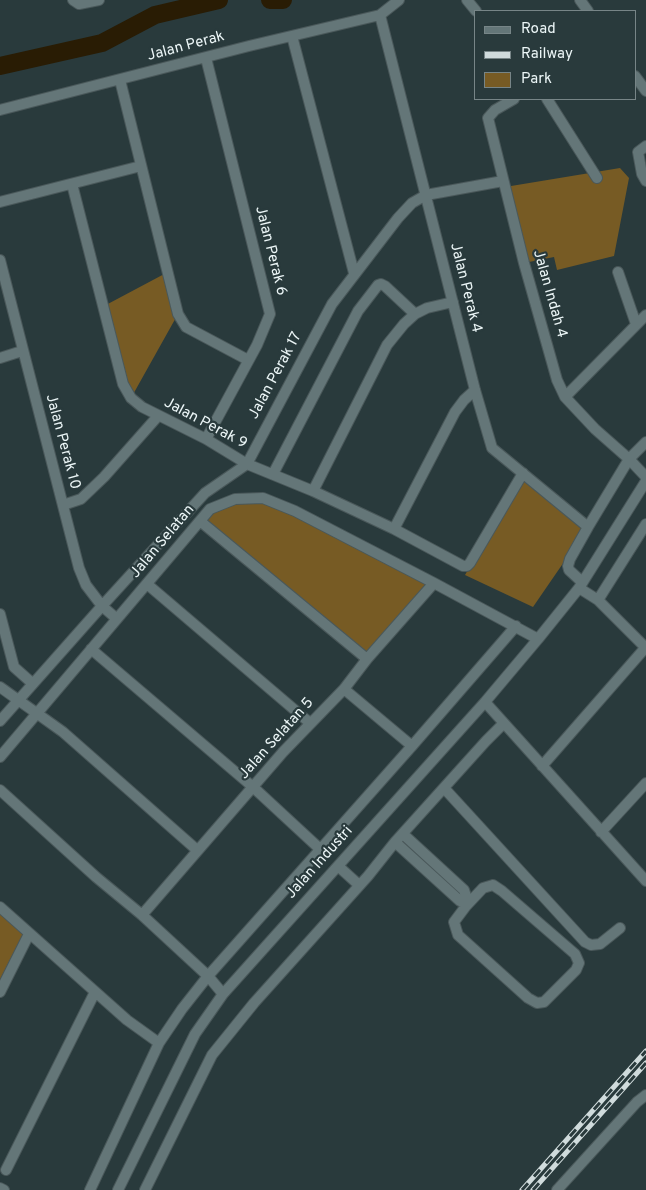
<!DOCTYPE html>
<html>
<head>
<meta charset="utf-8">
<style>
  body { margin:0 }
  #map { position:relative; width:646px; height:1190px; overflow:hidden; background:#293a3c; font-family:Overpass,sans-serif }
  canvas { display:block }
  .legend { position:absolute; left:474px; top:10px; width:162px; height:90px; box-sizing:border-box; background:#293a3c; border:1px solid #778587; margin:0; padding:6px 9px; list-style:none; font-size:15px; color:#ecf6f7 }
  .legend li { display:flex; align-items:center; gap:10px; height:25px }
  .legend b { width:25px; border:1px solid #778587 }
</style>
</head>
<body>
<div id="map">
<canvas width="646" height="1190"></canvas>
<ul class="legend">
<li><b style="height:6px;background:#647678"></b>Road</li>
<li><b style="height:6px;background:#d0dbdc"></b>Railway</li>
<li><b style="height:14px;background:#775b24"></b>Park</li>
</ul>
</div>
<script>
const c = document.querySelector('canvas').getContext('2d');
c.lineJoin = 'round';
function fillPath(path, color) { c.fillStyle = color; c.fill(path, 'evenodd'); }
const toPath = rows => new Path2D(rows.map(r => 'M' + r).join(''));
function trace(path, color, width, dash) { c.strokeStyle = color; c.lineWidth = width; c.lineCap = dash ? 'butt' : 'round'; c.setLineDash(dash || []); c.stroke(path); }
function label(font, color, halo, rows, align = 'center') {
  c.font = font + ' Overpass,sans-serif'; c.lineWidth = 4.5; c.setLineDash([]); c.textBaseline = 'middle'; c.strokeStyle = halo; c.fillStyle = color; for (const [text, x, y, turn = 0] of rows) {
    c.save(); c.translate(x, y); c.rotate((+turn || 0) * Math.PI / 180); c.textAlign = isNaN(turn) ? turn : align; if (halo) c.strokeText(text, 0, 0); c.fillText(text, 0, 0); c.restore();
  }
}
fillPath(toPath([
  [620,168,629,178,614,256,557,270,554,257,524,263,505,187],
  [168,272,178,314,131,398,104,306],
  [523,473,588,527,533,607,465,575],
  [263,498,434,583,367,659,200,521,235,499],
  [0,907,29,934,0,991]
]), '#775b24');
trace(toPath([
  [270,0,283,0],
  [0,66,102,43,155,15,219,0]
]), '#291c04', 18);
const minor = toPath([
  [73,0,79,4,99,0],
  [467,0,476,11],
  [580,0,588,11],
  [380,15,475,390,492,448,588,527],
  [292,36,354,273],
  [206,58,270,314,257,345,206,439],
  [635,76,646,91],
  [120,80,178,314,186,327,248,360],
  [514,99,495,110,488,118,524,263,557,380,565,397,595,429,629,459,646,477],
  [547,99,597,178],
  [0,110,249,46,380,15,399,0],
  [646,146,638,152,642,174,646,181],
  [72,184,123,384,131,398,142,407,206,439,247,464,313,491,394,529,463,566,467,566,470,563,523,473],
  [0,202,141,166],
  [0,260,79,568,86,585,102,606,117,619],
  [618,272,636,324],
  [0,358,22,351],
  [565,397,646,315],
  [273,474,358,311,378,285,381,284,385,286,415,314],
  [313,491,387,345,404,324,415,314,427,308,453,302],
  [63,505,81,499,104,477,158,416],
  [200,521,367,659],
  [394,529,455,412,464,400,475,390],
  [582,582,569,570,568,566,570,559,588,527,629,459,646,442],
  [147,584,310,723],
  [579,588,598,600,646,648],
  [598,600,646,524],
  [0,614,14,667,32,683],
  [91,649,253,787,320,849],
  [0,687,63,732,197,850],
  [344,689,412,746],
  [485,702,646,881],
  [0,721,102,606,205,493,247,464,332,304,398,218,412,203,426,195,503,181],
  [0,757,210,509,235,499,263,498,295,511,434,583,538,639],
  [542,766,646,647],
  [444,788,585,942,591,945,600,944,620,928],
  [0,790,96,877,142,915,208,976,223,994],
  [601,832,646,783],
  [403,834,464,890,468,902],
  [395,842,460,901,468,902],
  [338,866,359,885],
  [493,885,502,891,575,954,579,963,576,970,544,1002,537,1003,528,998,458,935,454,922,466,906,483,888,493,885],
  [0,907,127,1020,159,1043],
  [142,915,283,752,344,689,367,659,434,583],
  [0,992,29,934],
  [6,1170,95,992],
  [0,1188,4,1190],
  [90,1190,159,1043,182,1009,208,976,412,746,516,626],
  [118,1190,195,1034,223,994,485,702,538,639,579,588,646,481],
  [145,1190,212,1055,254,1003,368,876,395,842,486,741,503,724],
  [557,1190,637,1102,646,1095]
]);
trace(minor, '#4a585a', 12);
trace(minor, '#647678', 10);
const rail = toPath([
  [522,1190,646,1051],
  [533,1190,646,1063]
]);
trace(rail, '#d0dbdc', 5);
trace(rail, '#293a3c', 3, [9]);
label('15px', '#ecf6f7', '#293a3c', [
  ["Jalan Perak",186,47,-15],
  ["Jalan Perak 6",270,251,76],
  ["Jalan Perak 4",465,288,76],
  ["Jalan Indah 4",549,294,74],
  ["Jalan Perak 17",276,376,-62],
  ["Jalan Perak 9",205,424,28],
  ["Jalan Perak 10",62,442,75],
  ["Jalan Selatan",163,542,-50],
  ["Jalan Selatan 5",277,739,-48],
  ["Jalan Industri",320,863,-48]
]);
</script>
</body>
</html>
